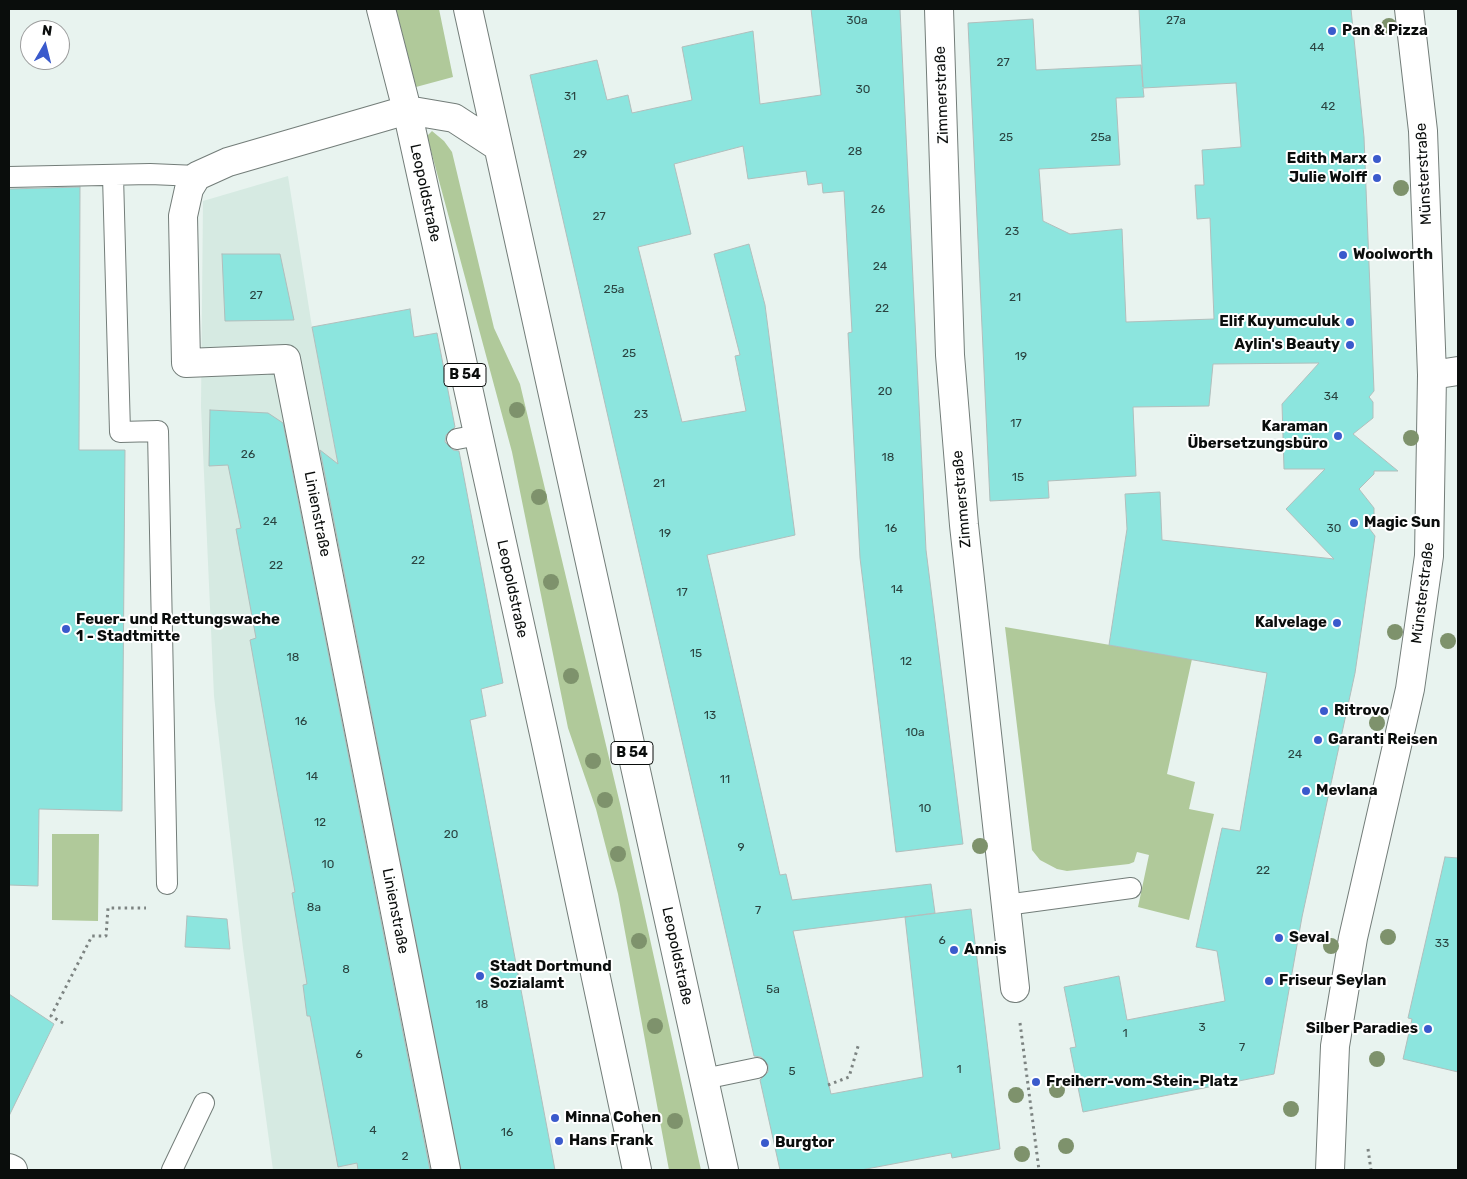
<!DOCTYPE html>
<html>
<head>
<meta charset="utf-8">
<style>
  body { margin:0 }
  #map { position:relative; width:1467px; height:1179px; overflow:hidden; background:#e8f3ef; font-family:Rubik,sans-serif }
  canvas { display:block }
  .frame { position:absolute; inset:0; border:10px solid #0a0d0c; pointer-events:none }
  .north { position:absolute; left:20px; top:20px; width:50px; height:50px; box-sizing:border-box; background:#fff; border:1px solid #9d9e9e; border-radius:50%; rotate:8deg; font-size:14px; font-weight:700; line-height:20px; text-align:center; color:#0a0d0c }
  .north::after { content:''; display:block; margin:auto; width:18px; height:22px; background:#3a5acc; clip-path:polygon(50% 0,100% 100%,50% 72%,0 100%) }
</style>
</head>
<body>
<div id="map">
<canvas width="1467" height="1179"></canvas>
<div class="frame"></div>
<div class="north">N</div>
</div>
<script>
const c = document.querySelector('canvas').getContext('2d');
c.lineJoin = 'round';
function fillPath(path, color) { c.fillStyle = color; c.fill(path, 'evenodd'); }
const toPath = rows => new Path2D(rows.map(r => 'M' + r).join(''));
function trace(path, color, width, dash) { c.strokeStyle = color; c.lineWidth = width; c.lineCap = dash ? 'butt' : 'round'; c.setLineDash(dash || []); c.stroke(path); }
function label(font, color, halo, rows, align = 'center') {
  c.font = font + ' Rubik,sans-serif'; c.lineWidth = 4; c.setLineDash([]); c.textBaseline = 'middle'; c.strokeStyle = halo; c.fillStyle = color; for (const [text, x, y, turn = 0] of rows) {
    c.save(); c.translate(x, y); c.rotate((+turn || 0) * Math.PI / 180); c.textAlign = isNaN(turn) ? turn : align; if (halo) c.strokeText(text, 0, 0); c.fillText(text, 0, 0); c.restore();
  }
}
fillPath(toPath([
  [288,176,312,327,472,1170,273,1170,243,948,214,696,201,407,203,201]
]), '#d6eae2');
fillPath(toPath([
  [396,9,439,9,453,77,416,87],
  [432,131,444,141,452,152,494,328,520,384,621,808,701,1170,669,1170,618,894,596,809,568,728,512,452,427,136],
  [1005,627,1192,659,1167,774,1195,782,1189,809,1214,814,1189,920,1138,907,1149,855,1137,852,1134,862,1129,864,1067,871,1057,869,1040,860,1032,850],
  [52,834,99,834,98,921,52,920]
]), '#b0c99a');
const building = toPath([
  [811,9,900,9,926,550,963,844,896,852,860,558,848,333,852,332,844,191,823,193,822,183,808,185,806,171,748,179,743,146,674,164,691,234,638,247,682,422,746,411,735,356,740,355,714,254,749,244,765,305,795,535,707,555,780,875,786,874,792,900,931,884,935,913,905,917,971,909,1000,1149,952,1158,951,1153,861,1170,780,1170,760,1080,768,1072,768,1065,761,1057,754,1056,530,75,597,60,607,100,628,95,632,113,692,100,682,47,753,31,760,104,821,95,811,9],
  [905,917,923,1077,831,1094,793,931,905,917],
  [1139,9,1351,9,1364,137,1374,391,1369,397,1373,402,1373,418,1353,434,1398,471,1374,471,1374,474,1359,489,1374,508,1374,524,1369,528,1375,536,1355,673,1302,917,1274,1074,1083,1112,1070,1048,1076,1047,1064,987,1119,976,1127,1020,1225,1001,1217,951,1196,947,1222,828,1240,831,1267,673,1109,645,1127,529,1125,494,1160,492,1162,540,1334,559,1286,509,1325,469,1284,469,1282,404,1319,363,1213,364,1209,406,1133,407,1136,476,1048,481,1049,498,990,501,968,23,1033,19,1036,70,1141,65,1143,87,1139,9],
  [1236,83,1241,147,1202,150,1204,185,1195,185,1197,219,1210,218,1214,319,1126,322,1122,229,1070,234,1043,221,1039,169,1120,165,1116,98,1144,97,1143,88,1236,83],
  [80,187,79,450,125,450,122,811,39,809,38,886,9,885,9,189,80,187],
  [222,254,280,254,294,320,225,321,222,254],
  [410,309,414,337,437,333,455,427,446,435,445,442,453,450,459,451,503,683,481,689,486,716,470,720,555,1170,461,1170,320,450,338,464,312,327,410,309],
  [210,410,268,413,283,423,430,1170,358,1170,357,1163,338,1167,310,1016,307,1016,303,985,307,984,292,893,295,892,250,640,256,638,236,529,241,528,228,465,209,466,210,410],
  [1445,857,1458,858,1458,1072,1403,1059,1412,1019,1408,1018,1445,857],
  [187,916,227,919,230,949,185,947,187,916],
  [9,994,54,1024,9,1116,9,994]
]);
fillPath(building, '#8ce5de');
trace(building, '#b1bebc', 1);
const lane = toPath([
  [113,176,120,432,158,431,167,884],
  [9,177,150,174,197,176],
  [457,439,478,435],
  [1006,905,1131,888],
  [704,1079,757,1068],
  [172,1170,204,1103]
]);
const street = toPath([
  [939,9,950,355,964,525,1015,988],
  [407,110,228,162,197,176,189,189,183,216,186,363,286,359,446,1170],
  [1432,375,1458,371],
  [1330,1170,1335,1046,1353,938,1410,689,1429,556,1432,375,1423,131,1409,9]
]);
const secondary = toPath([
  [9,1168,13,1170]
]);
const primary = toPath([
  [381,9,407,110,546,743,637,1170],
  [468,9,724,1170],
  [407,110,454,118,497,146]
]);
trace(lane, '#737d79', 22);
trace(street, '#737d79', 30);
trace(secondary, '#737d79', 30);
trace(primary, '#737d79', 30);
trace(toPath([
  [63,1023,51,1016,92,936,106,936,108,908,146,908],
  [1020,1023,1039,1170],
  [828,1085,849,1077,859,1043],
  [1368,1149,1371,1170]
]), '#7c8381', 3, [2.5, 4]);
trace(lane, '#fff', 20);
trace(street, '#fff', 28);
trace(secondary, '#fff', 28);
trace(primary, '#fff', 28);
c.fillStyle = '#7e926c';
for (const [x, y] of [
  [1389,26],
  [1401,188],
  [517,410],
  [1411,438],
  [539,497],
  [551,582],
  [1395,632],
  [1448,641],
  [571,676],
  [1377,723],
  [593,761],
  [605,800],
  [980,846],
  [618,854],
  [1388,937],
  [639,941],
  [1331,946],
  [655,1026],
  [1377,1059],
  [1057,1090],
  [1016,1095],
  [1291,1109],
  [675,1121],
  [1066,1146],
  [1022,1154]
]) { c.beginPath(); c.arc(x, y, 8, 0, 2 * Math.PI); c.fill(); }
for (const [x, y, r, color] of [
  [1332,31,5,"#3a5acc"],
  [1377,159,5,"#3a5acc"],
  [1377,178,5,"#3a5acc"],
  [1343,255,5,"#3a5acc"],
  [1350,322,5,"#3a5acc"],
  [1350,345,5,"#3a5acc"],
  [1338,436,5,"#3a5acc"],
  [1354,523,5,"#3a5acc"],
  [1337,623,5,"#3a5acc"],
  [66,629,5,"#3a5acc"],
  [1324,711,5,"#3a5acc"],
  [1318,740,5,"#3a5acc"],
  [1306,791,5,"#3a5acc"],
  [1279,938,5,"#3a5acc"],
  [954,950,5,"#3a5acc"],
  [480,976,5,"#3a5acc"],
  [1269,981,5,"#3a5acc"],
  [1428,1029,5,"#3a5acc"],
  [1036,1082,5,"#3a5acc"],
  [555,1118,5,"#3a5acc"],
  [559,1141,5,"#3a5acc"],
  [765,1143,5,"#3a5acc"]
]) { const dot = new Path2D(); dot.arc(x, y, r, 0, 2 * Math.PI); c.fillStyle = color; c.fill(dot); trace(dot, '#fff', 2); }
label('12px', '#2a4340', null, [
  ["30a",857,21],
  ["27a",1176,21],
  ["44",1317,48],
  ["27",1003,63],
  ["30",863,90],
  ["31",570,97],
  ["42",1328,107],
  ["25",1006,138],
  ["25a",1101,138],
  ["28",855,152],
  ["29",580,155],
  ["26",878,210],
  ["27",599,217],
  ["23",1012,232],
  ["24",880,267],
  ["25a",614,290],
  ["27",256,296],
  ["21",1015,298],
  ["22",882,309],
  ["25",629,354],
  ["19",1021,357],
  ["20",885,392],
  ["34",1331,397],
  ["23",641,415],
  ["17",1016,424],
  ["26",248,455],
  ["18",888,458],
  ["15",1018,478],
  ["21",659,484],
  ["24",270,522],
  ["16",891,529],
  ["30",1334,529],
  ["19",665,534],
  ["22",418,561],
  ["22",276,566],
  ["14",897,590],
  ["17",682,593],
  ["15",696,654],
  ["18",293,658],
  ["12",906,662],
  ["13",710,716],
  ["16",301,722],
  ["10a",915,733],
  ["24",1295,755],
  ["14",312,777],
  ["11",725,780],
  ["10",925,809],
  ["12",320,823],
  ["20",451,835],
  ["9",741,848],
  ["10",328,865],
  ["22",1263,871],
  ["8a",314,908],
  ["7",758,911],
  ["6",942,941],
  ["33",1442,944],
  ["8",346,970],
  ["5a",773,990],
  ["18",482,1005],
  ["3",1202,1028],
  ["1",1125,1034],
  ["7",1242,1048],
  ["6",359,1055],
  ["1",959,1070],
  ["5",792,1072],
  ["4",373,1131],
  ["16",507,1133],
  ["2",405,1157]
]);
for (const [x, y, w] of [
  [465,375,42],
  [632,753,42]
]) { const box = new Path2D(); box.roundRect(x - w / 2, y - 11.5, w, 23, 4); c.fillStyle = '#fff'; c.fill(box); trace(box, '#0a0d0c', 1); }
label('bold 14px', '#0a0d0c', null, [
  ["B 54",465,375],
  ["B 54",632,753]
]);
label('bold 15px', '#0a0d0c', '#fff', [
  ["Pan & Pizza",1342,31],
  ["Edith Marx",1367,159,"right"],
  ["Julie Wolff",1367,178,"right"],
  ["Woolworth",1353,255],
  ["Elif Kuyumculuk",1340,322,"right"],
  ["Aylin's Beauty",1340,345,"right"],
  ["Karaman",1328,427,"right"],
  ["Übersetzungsbüro",1328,444,"right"],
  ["Magic Sun",1364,523],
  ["Feuer- und Rettungswache",76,620],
  ["1 - Stadtmitte",76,637],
  ["Kalvelage",1327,623,"right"],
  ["Ritrovo",1334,711],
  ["Garanti Reisen",1328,740],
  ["Mevlana",1316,791],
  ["Seval",1289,938],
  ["Annis",964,950],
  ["Stadt Dortmund",490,967],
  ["Sozialamt",490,984],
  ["Friseur Seylan",1279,981],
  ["Silber Paradies",1418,1029,"right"],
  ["Freiherr-vom-Stein-Platz",1046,1082],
  ["Minna Cohen",565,1118],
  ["Hans Frank",569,1141],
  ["Burgtor",775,1143]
], 'left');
label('15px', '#0a0d0c', '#fff', [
  ["Zimmerstraße",942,95,-92],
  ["Münsterstraße",1424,174,-93],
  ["Leopoldstraße",425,193,78],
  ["Zimmerstraße",962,499,-95],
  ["Linienstraße",317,514,79],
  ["Leopoldstraße",512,589,78],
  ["Münsterstraße",1423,593,-83],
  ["Linienstraße",395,911,79],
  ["Leopoldstraße",677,956,78]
]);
</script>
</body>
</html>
